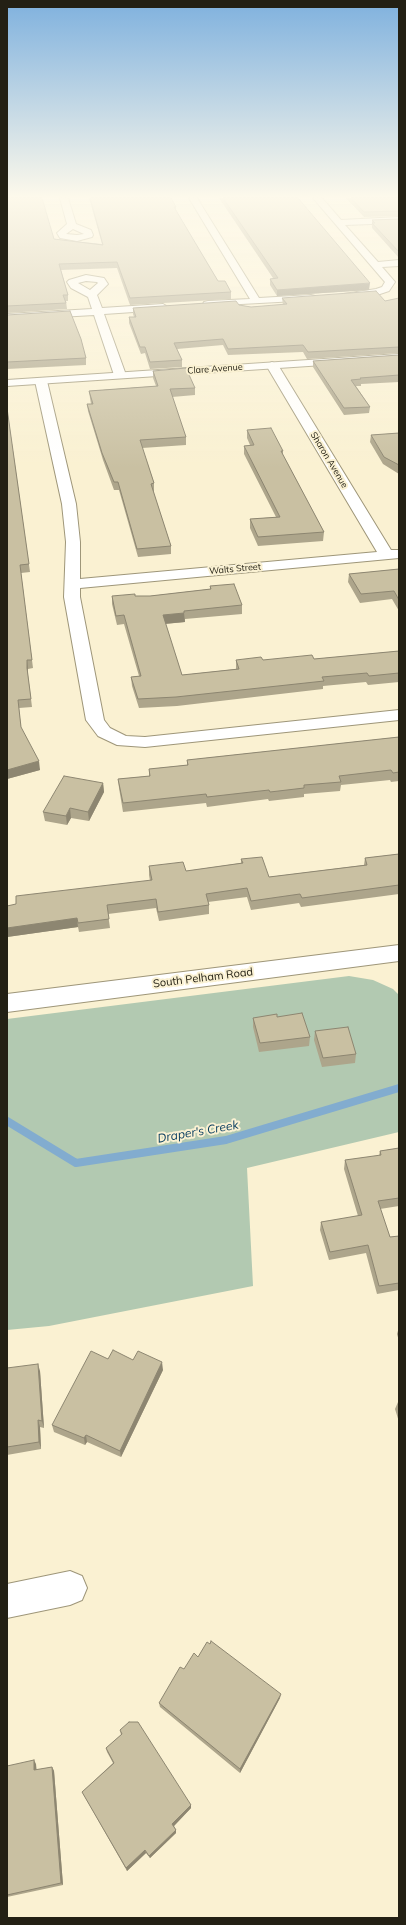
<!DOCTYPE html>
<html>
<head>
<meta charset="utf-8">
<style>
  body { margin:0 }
  #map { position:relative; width:406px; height:1925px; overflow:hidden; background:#faf1d2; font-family:Mulish,sans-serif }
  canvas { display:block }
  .frame { position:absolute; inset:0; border:8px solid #232014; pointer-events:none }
</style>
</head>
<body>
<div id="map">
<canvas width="406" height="1925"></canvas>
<div class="frame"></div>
</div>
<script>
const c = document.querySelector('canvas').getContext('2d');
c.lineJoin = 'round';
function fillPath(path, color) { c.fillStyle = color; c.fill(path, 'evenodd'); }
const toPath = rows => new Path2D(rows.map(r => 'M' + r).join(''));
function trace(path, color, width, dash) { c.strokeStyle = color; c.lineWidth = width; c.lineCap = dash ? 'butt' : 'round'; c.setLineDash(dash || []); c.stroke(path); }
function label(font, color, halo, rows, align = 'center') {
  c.font = font + ' Mulish,sans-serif'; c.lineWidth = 4; c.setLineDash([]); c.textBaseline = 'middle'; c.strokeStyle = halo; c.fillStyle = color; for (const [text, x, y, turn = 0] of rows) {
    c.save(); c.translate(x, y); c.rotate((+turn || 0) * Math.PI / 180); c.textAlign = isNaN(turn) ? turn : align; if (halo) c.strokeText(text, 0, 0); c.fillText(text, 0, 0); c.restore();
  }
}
fillPath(toPath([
  [349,976,373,980,393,989,399,995,399,1132,247,1168,253,1286,49,1326,7,1330,7,1019]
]), '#b2c9b1');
trace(toPath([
  [7,1121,76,1163,226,1140,399,1088]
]), '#82accf', 8);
const street = toPath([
  [60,198,68,198,76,224,91,230,93,235,92,237,77,241,60,238,57,233,67,224,60,198],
  [73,229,84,234,77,235,66,234,73,229],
  [189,198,197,198,259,298,311,295,315,296,316,298,315,300,204,306,203,304,204,302,208,301,250,299,189,198],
  [313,198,322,198,341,220,399,217,399,223,345,225,378,262,399,260,399,266,382,267,395,282,389,291,377,295,344,298,343,296,344,294,376,289,382,287,385,282,313,198],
  [86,275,104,278,108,284,97,295,102,308,163,304,168,307,163,310,104,314,126,375,124,377,116,377,114,375,94,315,7,320,7,314,92,309,88,297,71,288,67,282,69,280,86,275],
  [86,281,97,282,98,283,90,290,78,283,86,281],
  [272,362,278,365,391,550,399,550,399,558,80,588,80,597,104,720,110,728,126,736,145,737,399,710,399,720,145,747,117,745,98,736,86,720,64,597,66,542,62,504,35,381,41,378,47,381,76,504,80,542,80,579,377,552,266,365,272,362],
  [70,1571,82,1576,87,1588,82,1600,70,1605,7,1618,7,1584,70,1571]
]);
const secondary = toPath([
  [399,354,399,360,7,386,7,380,399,354],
  [399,945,399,961,7,1012,7,994,399,945]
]);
trace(street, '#9e9679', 2);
trace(secondary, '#9e9679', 2);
fillPath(street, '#fff');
fillPath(secondary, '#fff');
fillPath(toPath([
  [7,198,54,239,102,244,89,198,171,198,176,207,176,211,218,281,231,292,231,299,130,305,117,268,61,270,68,295,68,301,66,301,67,309,7,313],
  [219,198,298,198,369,290,277,296,270,285,270,279,273,278],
  [346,198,399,198,399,216,364,217],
  [399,219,399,258,372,228,372,220],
  [282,298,385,301,399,298,399,353,307,359,303,352,228,355,223,345,177,349,182,360,182,367,150,369,145,353,141,354,129,323,129,317,134,317,133,314,133,308,239,305,251,307,283,305],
  [7,315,86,358,86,365,7,369],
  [399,355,399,382,361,384,361,386,356,386,370,407,369,413,344,415,313,367,313,361],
  [153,371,195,388,195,395,172,397,186,437,186,445,142,448,154,483,154,491,153,491,171,546,171,554,138,557,119,490,114,490,103,460,88,411,87,404,91,404,90,398,89,391,156,386,153,378],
  [7,408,30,572,21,573,33,668,28,669,28,675,32,707,19,708,21,728,40,770,7,779],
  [247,430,283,451,283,455,324,532,323,541,258,546,250,528,250,519,276,517,244,454,244,446,250,445,247,438],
  [399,433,399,474,383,464,370,442,371,435],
  [399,569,399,611,392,599,360,603,348,582,349,574],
  [210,586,242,605,242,614,185,619,185,622,165,624,182,675,236,669,236,660,263,660,314,659,399,651,399,682,368,685,366,682,323,686,323,689,177,706,139,708,132,686,131,677,139,676,124,624,117,625,112,604,112,596,150,596,210,589],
  [399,737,399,781,391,782,390,780,341,785,340,791,304,794,304,797,269,801,268,799,207,807,206,803,123,812,119,788,118,779,149,776,149,769,187,765,187,760],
  [103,783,104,792,89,821,71,818,67,825,45,821,43,812],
  [399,854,399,894,301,907,299,903,251,910,247,897,208,902,209,905,209,914,159,921,156,908,108,914,110,928,79,932,78,927,7,937,7,906,150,881,149,875,149,866,186,871,241,863,241,859,269,877,364,865,365,858],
  [277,1017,310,1037,309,1046,259,1052,253,1027,253,1018],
  [315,1031,356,1054,355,1063,322,1067,314,1040],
  [399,1148,399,1206,380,1209,390,1237,399,1236,399,1290,377,1294,366,1253,329,1260,320,1230,321,1222,358,1216,344,1169,345,1160,379,1156,380,1151],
  [399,1327,399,1341,397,1334],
  [108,1359,133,1360,163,1370,121,1457,87,1442,85,1445,54,1432,52,1425],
  [7,1368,40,1371,44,1428,40,1427,41,1449,7,1455],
  [399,1401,399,1422,395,1409,398,1402],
  [198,1657,280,1698,240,1773,160,1707,159,1703,184,1669],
  [120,1730,191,1805,191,1808,174,1826,176,1830,176,1833,150,1858,146,1853,127,1871,82,1792,113,1763,107,1752,106,1748,121,1735],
  [36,1764,36,1770,52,1767,54,1771,63,1885,7,1897,7,1766]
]), '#ada58b');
fillPath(toPath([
  [370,283,369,290,277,296,277,290],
  [184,613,185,622,163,624,163,615],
  [27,660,28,669,28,676,27,668],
  [39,761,40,770,7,779,7,770],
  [103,783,104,792,89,821,88,812],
  [70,808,71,818,67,825,66,816],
  [77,918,78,927,7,937,7,928],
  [162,1362,163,1370,121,1457,120,1451],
  [38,1364,40,1371,44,1428,42,1421],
  [38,1420,40,1427,41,1449,39,1442],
  [86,1435,87,1442,85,1445,84,1438],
  [281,1694,280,1698,240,1773,240,1769],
  [34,1760,36,1764,37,1774,34,1770],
  [52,1767,54,1771,63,1885,61,1883],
  [191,1805,191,1808,173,1827,172,1824],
  [176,1830,176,1833,150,1858,149,1856],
  [145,1850,146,1853,127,1871,126,1868]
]), '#8d8671');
const building = toPath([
  [7,198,42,198,54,239,103,245,90,198,171,198,176,207,174,207,218,281,225,281,231,292,130,298,117,262,59,264,68,295,63,295,66,303,7,306,7,198],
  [223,198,298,198,370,283,277,290,270,279,278,278,223,198],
  [351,198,399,198,399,211,364,212,351,198],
  [399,219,399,252,372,223,375,223,372,220,399,219],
  [376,291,385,301,399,298,399,347,308,352,303,345,228,349,223,339,174,343,182,360,150,362,145,347,140,347,129,317,136,317,133,308,236,301,239,305,251,307,287,304,282,298,376,291],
  [70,311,81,339,86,358,7,362,7,315,70,311],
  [399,355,399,375,360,378,361,379,351,380,370,407,344,408,313,361,399,355],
  [186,368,195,388,170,389,186,437,140,440,154,483,151,484,171,546,137,549,118,482,114,482,102,453,87,404,93,404,89,391,158,386,153,371,186,368],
  [7,408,29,564,20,565,32,660,27,660,27,668,31,699,18,700,21,727,39,761,7,770,7,408],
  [271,428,283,451,281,451,324,532,258,537,250,519,280,517,244,446,254,445,247,430,271,428],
  [399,433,399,465,384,457,371,435,399,433],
  [399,569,399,600,394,591,361,594,349,574,399,569],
  [234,584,242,605,184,611,184,613,163,615,182,675,239,669,236,660,261,657,263,660,312,655,314,659,399,651,399,673,369,676,367,673,322,677,324,681,176,697,138,699,131,677,141,676,124,615,116,616,112,596,135,594,135,596,150,596,211,589,210,586,234,584],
  [399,737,399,772,393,773,391,770,339,776,341,782,304,785,304,788,270,792,269,790,207,797,206,794,123,803,118,779,150,776,149,769,188,765,187,760,399,737],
  [64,776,103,783,88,812,70,808,66,816,43,812,64,776],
  [399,854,399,885,302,898,300,894,251,901,247,888,206,894,209,905,158,912,156,899,107,905,109,919,78,923,77,918,7,928,7,906,16,904,16,896,152,880,149,866,183,862,186,871,243,863,241,859,262,857,269,877,367,865,365,858,399,854],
  [302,1013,310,1037,260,1043,253,1018,277,1014,277,1017,302,1013],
  [348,1027,356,1054,323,1058,315,1031,348,1027],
  [399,1148,399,1198,378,1201,390,1237,399,1236,399,1283,379,1286,368,1245,330,1252,321,1222,362,1215,345,1160,381,1155,380,1151,399,1148],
  [113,1350,133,1360,138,1351,162,1362,120,1451,86,1435,84,1438,52,1425,91,1351,108,1359,113,1350],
  [38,1364,42,1421,38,1420,39,1442,7,1447,7,1368,38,1364],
  [211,1641,281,1694,240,1769,159,1703,180,1667,184,1669,194,1653,198,1657,207,1642,210,1644,211,1641],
  [129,1722,138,1722,191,1805,172,1824,176,1830,149,1856,145,1850,126,1868,82,1792,114,1763,106,1748,122,1734,120,1730,129,1722],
  [34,1760,34,1770,52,1767,61,1883,7,1895,7,1766,34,1760]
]);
fillPath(building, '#c9c0a2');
trace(building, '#8d8671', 1);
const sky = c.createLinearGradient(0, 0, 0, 468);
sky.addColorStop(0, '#7fb1de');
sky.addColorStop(0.42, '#fdf9eb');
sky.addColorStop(1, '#fdf9eb00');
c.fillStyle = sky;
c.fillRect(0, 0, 406, 468);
label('9px', '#232014', '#faf1d2', [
  ["Clare Avenue",215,369,-4],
  ["Sharon Avenue",329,460,59],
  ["Walts Street",235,569,-5]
]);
label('11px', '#232014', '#faf1d2', [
  ["South Pelham Road",203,978,-7]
]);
label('italic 12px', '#093e60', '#faf1d2', [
  ["Draper's Creek",198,1132,-10]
]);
</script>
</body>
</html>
